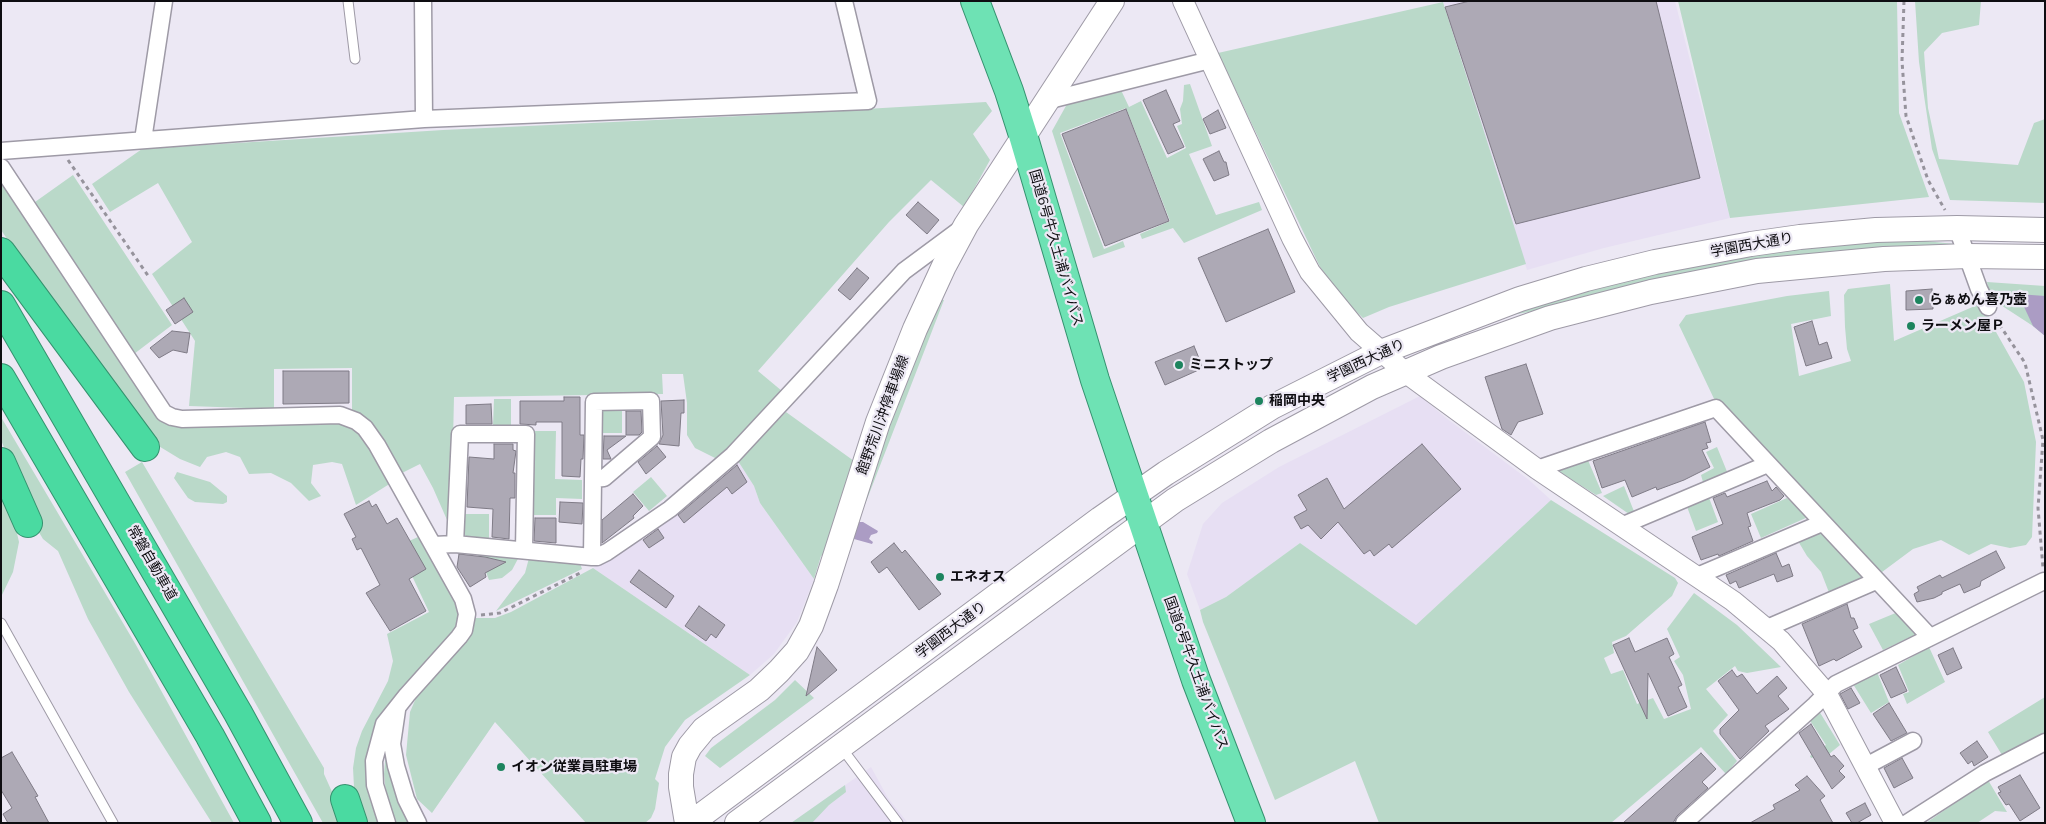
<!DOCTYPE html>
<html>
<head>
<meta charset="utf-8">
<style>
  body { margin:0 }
  #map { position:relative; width:2046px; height:824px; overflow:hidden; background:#ece8f4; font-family:Mulish,sans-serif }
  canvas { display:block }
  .frame { position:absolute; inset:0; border:2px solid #0e0d11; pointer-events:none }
</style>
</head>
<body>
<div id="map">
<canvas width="2046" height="824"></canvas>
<div class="frame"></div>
</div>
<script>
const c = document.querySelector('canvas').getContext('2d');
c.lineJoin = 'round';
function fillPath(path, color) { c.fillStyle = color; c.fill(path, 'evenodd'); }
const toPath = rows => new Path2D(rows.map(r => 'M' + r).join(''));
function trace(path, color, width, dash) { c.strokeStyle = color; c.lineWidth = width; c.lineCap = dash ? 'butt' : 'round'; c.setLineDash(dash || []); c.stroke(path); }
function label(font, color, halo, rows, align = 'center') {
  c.font = font + ' Mulish,"Noto Sans JP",sans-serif'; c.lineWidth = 4.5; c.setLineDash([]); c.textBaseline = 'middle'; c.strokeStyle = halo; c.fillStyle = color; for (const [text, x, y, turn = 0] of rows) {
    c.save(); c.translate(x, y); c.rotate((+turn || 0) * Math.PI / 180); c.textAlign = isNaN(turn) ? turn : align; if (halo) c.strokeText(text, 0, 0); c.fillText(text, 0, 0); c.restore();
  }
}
fillPath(toPath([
  [1675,1,1730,218,1604,248,1527,270,1443,2],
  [1420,396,1446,418,1529,480,1551,500,1416,625,1300,543,1226,597,1200,610,1187,574,1203,524,1222,503,1279,467],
  [738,461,754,486,760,503,814,579,797,622,774,654,750,675,593,568,670,516],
  [871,767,888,798,908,823,791,823]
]), '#e7dff3');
fillPath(toPath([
  [1678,1,1897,1,1899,113,1929,197,1730,218],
  [1915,1,1981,1,1979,25,1942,33,1924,52,1928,108,1939,159,2018,165,2034,123,2045,119,2045,203,1950,200,1932,149,1919,62],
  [1443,2,1526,264,1389,307,1363,318,1348,304,1320,267,1218,53],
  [1190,84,1212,146,1189,154,1216,215,1259,202,1262,210,1184,243,1173,228,1142,239,1140,234,1170,221,1126,108,1060,133,1104,249,1123,241,1125,247,1093,258,1052,131,1067,104,1121,90,1129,107,1141,101,1167,158,1186,148,1177,126,1182,124,1180,109,1183,101,1184,85],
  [986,102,992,111,973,134,990,160,964,207,931,180,889,222,758,371,782,391,719,460,695,448,687,435,687,403,683,374,662,374,663,394,454,397,451,529,433,488,420,464,402,473,352,412,352,368,274,369,274,409,189,406,195,341,152,274,192,242,158,183,110,212,92,184,142,149,443,130,762,115],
  [73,175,172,325,134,354,35,202],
  [1,180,161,417,342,422,361,433,391,483,356,505,342,464,332,462,313,465,311,483,321,496,309,501,291,483,271,473,249,474,240,457,226,452,207,457,200,467,180,459,157,445,37,283,1,230],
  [1905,239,1955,244,1954,247,1550,308,1512,315,1447,339,1549,301,1632,275,1763,252],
  [1987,282,2045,286,2045,336,2033,326,1990,298],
  [1890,284,1894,341,1984,302,1991,323,2024,382,2036,442,2032,537,2026,545,2010,548,1991,544,1969,555,1941,540,1913,549,1878,575,1716,403,1679,325,1686,315,1787,296,1829,291,1831,316,1791,324,1799,376,1851,361,1847,349,1845,327,1844,295,1848,289],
  [936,299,944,300,859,520,871,468],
  [494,399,511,399,511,427,493,426],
  [604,410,622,410,622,433,600,433,600,412],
  [786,412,854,461,827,553,821,556,814,579,760,503,754,486,738,461],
  [1,417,136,645,234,823,212,823,129,692,88,619,58,551,43,539,37,529,1,440],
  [534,431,556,431,555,479,582,480,582,499,556,498,556,515,533,515],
  [1717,447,1728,474,1703,482,1701,475,1714,468,1706,452],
  [1587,458,1602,493,1596,495,1558,471,1562,466],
  [142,462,324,768,324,774,346,823,323,823,125,472],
  [177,472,210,482,227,496,227,502,223,504,195,502,188,498,174,478],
  [651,477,667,496,649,511,633,492],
  [1624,486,1635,514,1629,514,1603,496],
  [1,488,14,520,19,542,13,572,1,597],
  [1708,495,1718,522,1696,531,1686,504],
  [1787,498,1808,517,1761,538,1751,514],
  [1551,500,1675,578,1678,583,1672,596,1626,636,1612,642,1614,653,1604,658,1611,674,1623,670,1637,704,1653,698,1664,719,1691,709,1683,675,1674,661,1680,657,1667,629,1694,593,1737,625,1781,667,1747,673,1738,671,1735,666,1706,689,1728,715,1713,731,1737,761,1726,774,1701,747,1611,823,1379,823,1355,761,1275,800,1203,622,1200,610,1226,597,1300,543,1416,625],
  [465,514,489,514,489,542,468,539,464,534],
  [1822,532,1862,575,1860,582,1830,595,1821,572,1807,556,1798,541],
  [418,537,457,606,461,618,456,629,389,706,374,728,368,750,367,778,368,793,378,823,365,823,354,787,353,768,356,748,362,731,388,681,393,661,387,634,429,612,398,546],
  [476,552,520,555,512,570,502,578,489,580,483,564],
  [529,558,580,563,582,569,496,611,525,573],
  [593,568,750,675,685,720,665,747,655,779,659,783,655,809,651,818,645,823,586,823,495,722,432,813,417,799,406,755,410,712,419,691,445,666,473,630,475,618,495,618,511,612],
  [1898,612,1916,628,1915,635,1883,650,1869,624],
  [1929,647,1945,682,1907,704,1903,694,1909,692,1898,665],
  [1877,672,1889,702,1871,713,1853,684],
  [795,680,814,698,720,768,705,756,711,748,775,700],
  [2045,697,2045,736,2002,755,1988,732],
  [1819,711,1840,745,1823,759,1819,756,1811,758,1810,756,1826,745,1809,719],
  [387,737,410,823,395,823,386,794,384,774],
  [1988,780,2007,812,1995,811,1977,823,1926,823],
  [845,785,846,792,829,805,812,823,791,823]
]), '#bad9c9');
fillPath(toPath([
  [2018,294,2045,296,2045,336,2033,326],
  [859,522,863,522,878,531,877,533,871,535,869,539,873,542,872,544,854,539,856,524]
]), '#ab9cc4');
const building = toPath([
  [1470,1,1656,1,1700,178,1516,224,1445,7,1470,1],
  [1166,90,1180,121,1173,124,1184,147,1168,154,1143,100,1166,90],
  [1126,109,1169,221,1105,246,1062,134,1126,109],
  [1218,110,1226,128,1210,134,1203,119,1218,110],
  [1219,151,1224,162,1226,162,1229,175,1214,181,1203,159,1219,151],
  [918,202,939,220,927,234,906,215,918,202],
  [1268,229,1295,292,1226,322,1198,258,1268,229],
  [857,268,869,278,850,300,838,290,857,268],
  [1932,289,1933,309,1906,310,1906,291,1932,289],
  [184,298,193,312,175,324,166,310,184,298],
  [1812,321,1819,345,1827,342,1832,358,1806,366,1794,327,1812,321],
  [172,331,190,333,187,353,173,350,159,358,150,348,172,331],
  [1194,346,1203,368,1165,385,1155,362,1194,346],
  [1526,364,1543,414,1518,422,1511,435,1502,429,1485,377,1526,364],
  [283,371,349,371,349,403,283,404,283,371],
  [564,397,580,397,580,435,584,435,583,459,581,459,580,477,562,476,562,422,536,422,536,425,520,424,520,401,564,401,564,397],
  [684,400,684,413,681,413,679,446,659,444,663,435,661,401,684,400],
  [491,404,492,424,466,424,466,405,491,404],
  [626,411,641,411,642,432,639,435,626,435,626,411],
  [1705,422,1711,442,1706,443,1708,448,1702,450,1710,467,1684,480,1657,490,1656,487,1632,497,1625,480,1602,488,1593,461,1705,422],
  [604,436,626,436,607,450,611,459,603,459,604,436],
  [494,444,513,444,513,450,516,451,513,473,515,473,515,498,510,498,509,539,492,537,493,509,467,507,469,457,494,459,494,444],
  [1422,444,1461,489,1392,548,1389,544,1374,556,1370,550,1364,554,1338,522,1321,539,1308,525,1301,529,1294,517,1307,510,1298,495,1327,478,1344,509,1422,444],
  [657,446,666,457,646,474,638,462,657,446],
  [737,465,747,482,732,494,727,487,684,523,678,515,737,465],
  [1767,481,1772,491,1776,487,1784,496,1780,500,1747,513,1751,526,1748,527,1753,541,1719,556,1718,554,1701,560,1692,537,1723,524,1713,498,1725,493,1727,497,1767,481],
  [633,494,643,506,633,516,634,518,602,543,602,520,633,494],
  [369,501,372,507,376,504,387,524,397,518,426,569,409,579,426,611,390,631,366,593,380,585,361,548,357,550,352,539,356,537,344,514,369,501],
  [560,502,583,503,582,524,559,522,560,502],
  [535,518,556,518,556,543,534,541,535,518],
  [658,529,664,538,649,548,643,540,658,529],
  [894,543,902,553,905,550,941,594,919,610,887,567,879,573,871,562,894,543],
  [1996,551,2005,568,1981,581,1980,586,1964,593,1960,584,1942,592,1942,594,1934,598,1917,602,1914,594,1919,591,1917,587,1940,575,1942,578,1996,551],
  [1776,553,1782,567,1789,564,1793,576,1777,582,1774,574,1739,588,1736,581,1730,584,1726,575,1776,553],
  [459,554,485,557,506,562,485,573,486,577,470,587,457,567,459,554],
  [639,570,674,596,666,608,630,582,639,570],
  [1847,604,1851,618,1854,618,1858,628,1853,630,1862,647,1836,661,1834,659,1819,666,1802,624,1847,604],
  [699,606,725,625,716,638,711,634,706,641,685,626,699,606],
  [1629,638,1635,652,1667,638,1674,654,1669,657,1682,685,1678,687,1687,707,1668,716,1648,673,1647,719,1613,645,1629,638],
  [817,647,837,670,806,696,817,647],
  [1953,648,1962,668,1947,675,1938,655,1953,648],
  [1896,667,1907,691,1891,698,1880,675,1896,667],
  [1732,670,1737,677,1742,674,1757,694,1777,676,1787,688,1778,696,1789,709,1765,726,1769,731,1740,759,1720,734,1720,729,1739,710,1718,681,1732,670],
  [1851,688,1860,703,1848,709,1840,694,1851,688],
  [1889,703,1907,733,1891,741,1873,714,1889,703],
  [1811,724,1831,757,1834,755,1844,766,1839,771,1845,777,1832,789,1799,733,1811,724],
  [1977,741,1988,757,1974,766,1972,761,1968,764,1960,753,1977,741],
  [12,752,38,796,35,797,49,823,8,823,3,814,12,808,1,790,1,758,12,752],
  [1701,753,1716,769,1702,782,1708,788,1677,816,1673,823,1623,823,1701,753],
  [1902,758,1913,778,1894,788,1884,768,1902,758],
  [2020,775,2040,808,2020,821,2009,804,2006,805,1998,793,2001,792,1998,787,2020,775],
  [1807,776,1825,796,1820,800,1833,823,1750,823,1775,809,1773,805,1800,790,1795,785,1807,776],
  [1865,803,1871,815,1857,823,1852,823,1846,813,1865,803]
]);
fillPath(building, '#ada9b5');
trace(building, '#7f7b86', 1);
const service = toPath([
  [348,1,355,59],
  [1,623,113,823],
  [841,747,898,823]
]);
const minor = toPath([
  [423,1,424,119],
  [1046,101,1210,60],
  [143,140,164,1],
  [1,151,424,119,868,101,844,1],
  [1,167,164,413,172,417,182,419,340,415,356,421,365,428,377,445,463,599,467,614,464,630,459,637,407,695,384,724,374,761,375,785,387,823],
  [1957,228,1979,289,1988,307],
  [1537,469,1716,408,1930,637],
  [1621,526,1768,464],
  [455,544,460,434,526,434,524,550],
  [434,545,455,544,592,557,597,557,607,552,670,509,733,455,904,271,962,228],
  [592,557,594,402,651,401,652,437,604,478,593,479],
  [1697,576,1822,523],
  [1767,628,1876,581],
  [397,710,392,744,396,766,406,799,418,823],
  [1866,766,1913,741],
  [1684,823,1815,705,1836,684,2044,581],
  [1907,823,1985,773,2045,742]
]);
const tertiary = toPath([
  [1183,1,1292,238,1310,272,1359,332,1406,373,1537,469,1733,601,1781,641,1827,694,1895,823]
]);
const secondary = toPath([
  [687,823,681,787,681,774,684,757,690,746,704,729,759,690,779,671,797,651,811,626,826,585,878,422,915,329,944,266,966,225,1112,1],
  [691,823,1100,519,1166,473,1272,407,1381,352,1520,299,1586,279,1655,262,1751,244,1800,237,1876,230,1957,228,2045,230],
  [737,823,1175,500,1271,441,1372,387,1441,357,1550,318,1651,292,1757,271,1884,259,1968,256,2045,257]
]);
const trunk = toPath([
  [975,1,1009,91,1023,135,1095,380,1196,680,1251,823]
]);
const motorway = toPath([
  [1,252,145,447],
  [1,305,238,713,298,823],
  [1,378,210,736,257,823],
  [1,462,28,523],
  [345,799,353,823]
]);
trace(service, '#9e9aa6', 11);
trace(minor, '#9e9aa6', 19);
trace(tertiary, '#9e9aa6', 22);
trace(secondary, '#9e9aa6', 26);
trace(trunk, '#35926f', 30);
trace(motorway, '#35926f', 30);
trace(toPath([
  [1904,1,1902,61,1906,116,1928,180,1945,210],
  [68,160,149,277],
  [1995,318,2025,363,2043,440,2038,508,2043,568],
  [481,615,500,613,582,572]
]), '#96939c', 3, [4, 4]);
trace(service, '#fff', 9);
trace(minor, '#fff', 16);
trace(tertiary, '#fff', 20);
trace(secondary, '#fff', 24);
trace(trunk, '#6ee2b4', 28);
trace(motorway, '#4adaa1', 28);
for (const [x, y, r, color] of [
  [1919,300,5,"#1d845e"],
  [1911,326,5,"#1d845e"],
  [1179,365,5,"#1d845e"],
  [1259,401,5,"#1d845e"],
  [940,577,5,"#1d845e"],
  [501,767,5,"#1d845e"]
]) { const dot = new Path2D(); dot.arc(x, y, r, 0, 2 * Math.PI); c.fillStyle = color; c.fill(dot); trace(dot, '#ece8f4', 2); }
label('14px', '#0e0d11', '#ece8f4', [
  ["学園西大通り",1752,245,-10],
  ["国道6号牛久土浦バイパス",1056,248,74],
  ["学園西大通り",1366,361,-25],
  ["館野荒川沖停車場線",883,415,-70],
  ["常磐自動車道",152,563,60],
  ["学園西大通り",951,630,-37],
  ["国道6号牛久土浦バイパス",1196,673,70]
]);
label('bold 14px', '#0e0d11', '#ece8f4', [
  ["らぁめん喜乃壺",1929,300],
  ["ラーメン屋Ｐ",1921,326],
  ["ミニストップ",1189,365],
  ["稲岡中央",1269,401],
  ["エネオス",950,577],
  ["イオン従業員駐車場",511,767]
], 'left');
</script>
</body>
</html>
